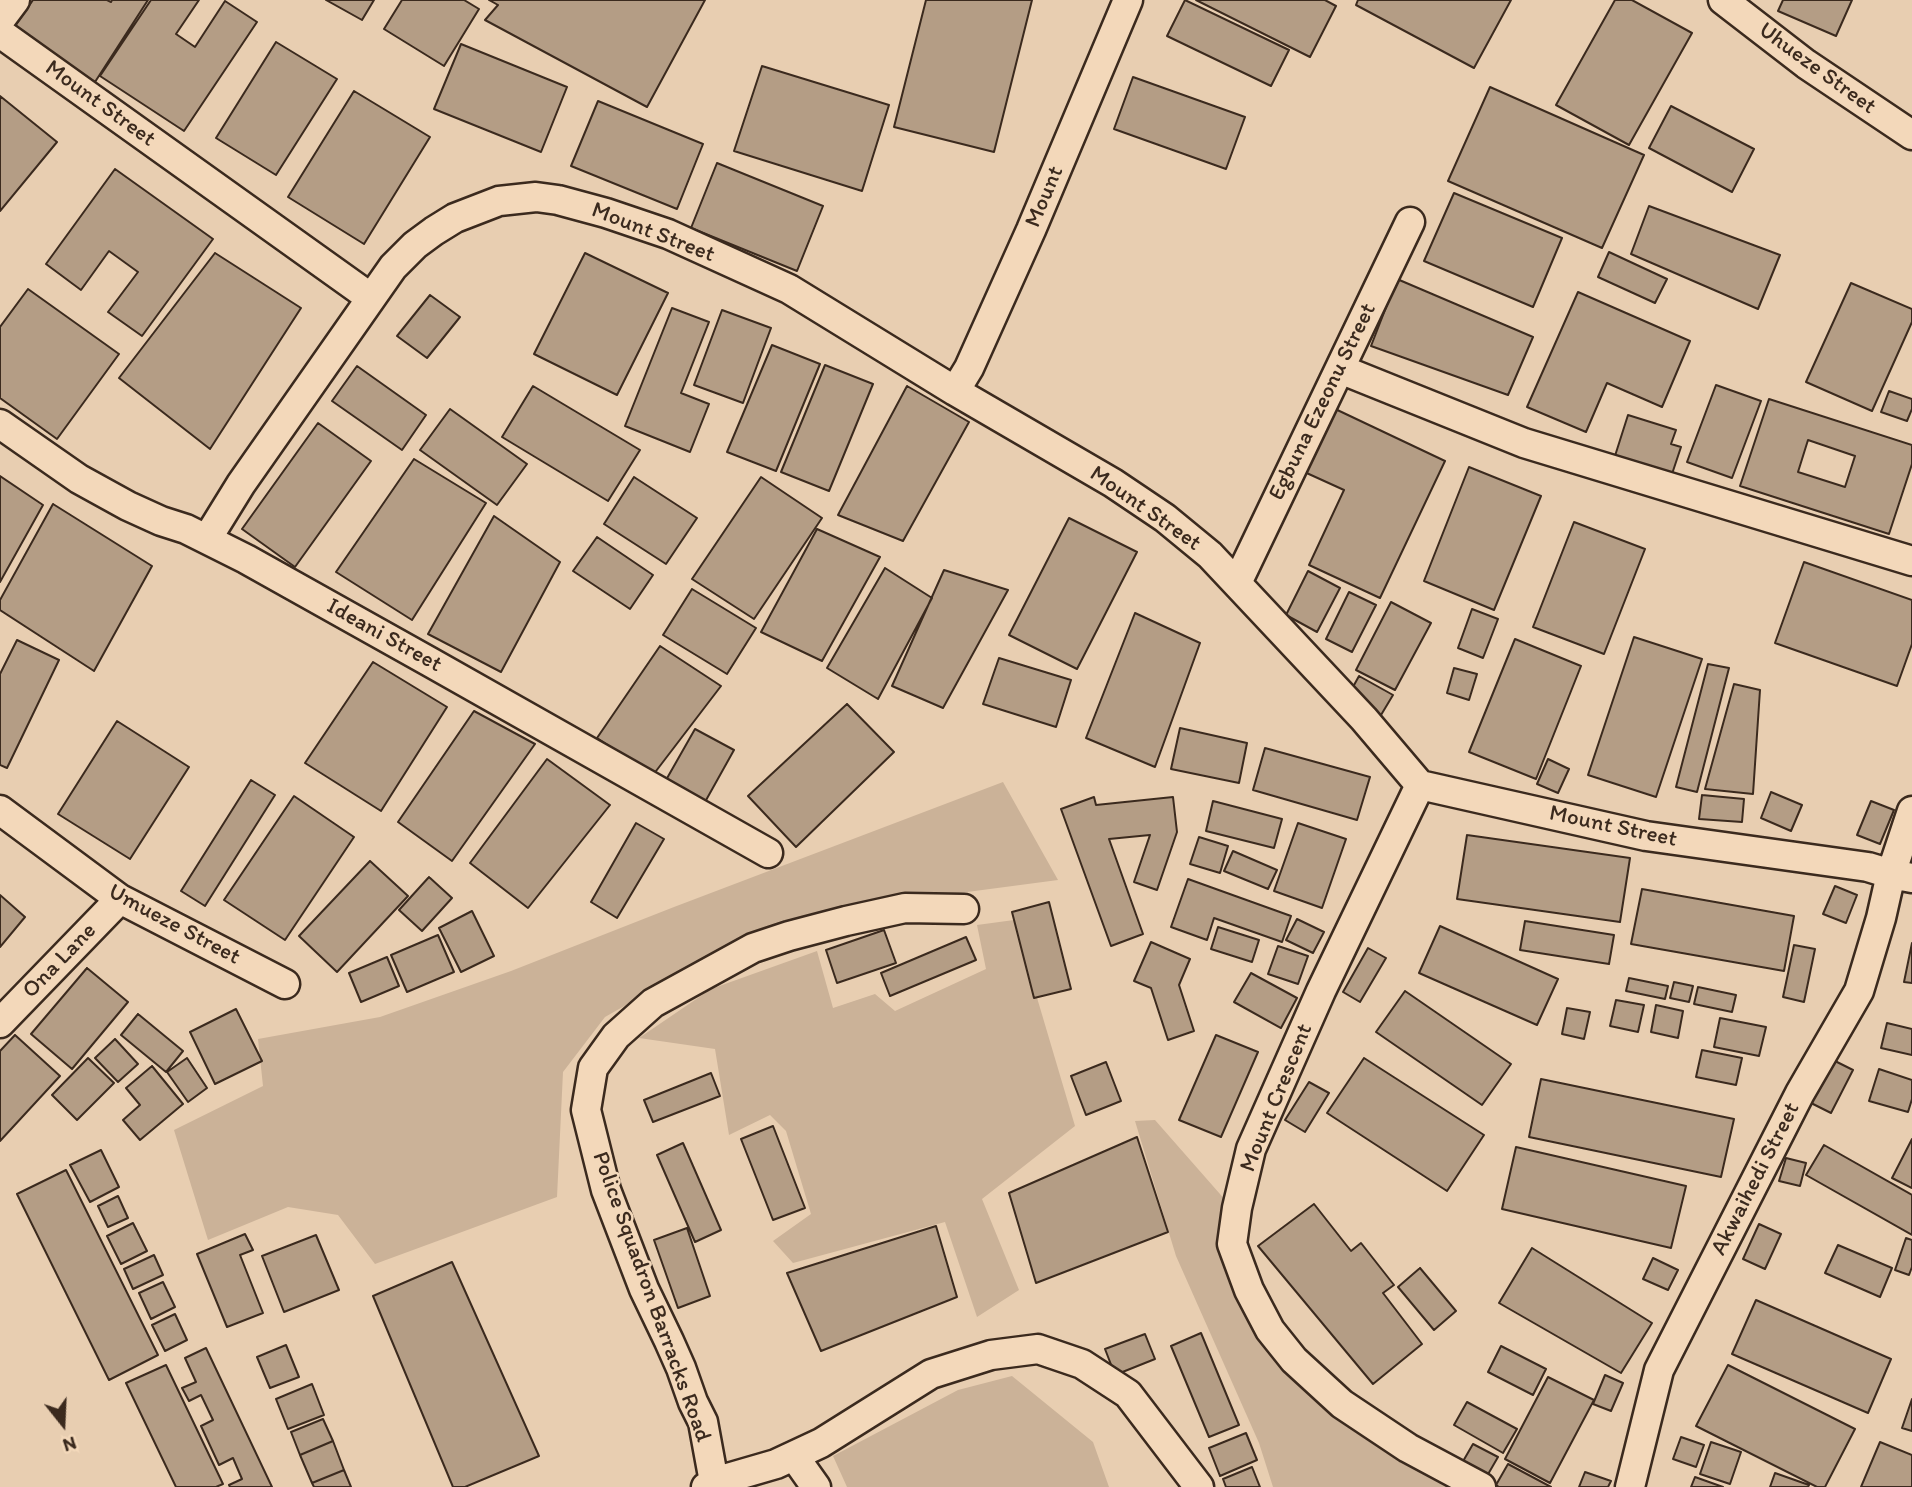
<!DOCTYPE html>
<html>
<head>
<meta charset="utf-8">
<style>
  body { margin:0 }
  #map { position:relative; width:1912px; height:1487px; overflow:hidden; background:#e8ceb1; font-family:Itim,sans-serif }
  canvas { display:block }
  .north { position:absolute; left:28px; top:1389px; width:70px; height:70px; -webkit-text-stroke:5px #f3d8ba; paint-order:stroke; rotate:162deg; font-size:19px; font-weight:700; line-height:28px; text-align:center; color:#3b2a1e }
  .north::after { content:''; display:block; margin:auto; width:24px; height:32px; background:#3b2a1e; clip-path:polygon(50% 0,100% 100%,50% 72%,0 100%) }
</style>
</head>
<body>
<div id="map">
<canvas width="1912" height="1487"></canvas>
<div class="north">N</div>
</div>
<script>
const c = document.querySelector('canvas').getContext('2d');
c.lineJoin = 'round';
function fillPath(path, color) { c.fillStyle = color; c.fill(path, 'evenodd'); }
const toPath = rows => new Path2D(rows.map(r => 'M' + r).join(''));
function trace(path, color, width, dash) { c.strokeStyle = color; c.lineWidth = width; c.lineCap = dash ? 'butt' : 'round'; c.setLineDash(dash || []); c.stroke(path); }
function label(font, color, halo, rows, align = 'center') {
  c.font = font + ' Itim,sans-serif'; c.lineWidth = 5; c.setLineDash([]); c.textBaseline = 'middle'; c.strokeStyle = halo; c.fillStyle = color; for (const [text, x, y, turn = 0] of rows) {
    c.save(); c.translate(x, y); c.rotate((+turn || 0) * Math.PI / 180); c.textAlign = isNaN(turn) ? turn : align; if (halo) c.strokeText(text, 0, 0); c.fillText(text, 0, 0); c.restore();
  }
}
fillPath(toPath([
  [1003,782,1058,880,861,906,737,942,605,1017,563,1072,557,1197,375,1264,338,1215,288,1207,208,1240,174,1130,263,1086,258,1039,380,1017,511,971,674,907],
  [1014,920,1075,1126,982,1199,1019,1290,977,1317,945,1222,793,1263,773,1241,811,1214,786,1131,770,1115,729,1135,715,1049,639,1038,711,989,817,951,833,1008,875,994,895,1011,986,969,977,925],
  [1155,1120,1227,1202,1242,1300,1453,1487,1273,1487,1259,1443,1176,1256,1135,1121],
  [1012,1376,1093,1442,1109,1487,847,1487,833,1456,958,1390]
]), '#cbb298');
const building = toPath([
  [33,0,107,0,111,2,112,0,148,0,95,82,13,29,33,0],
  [151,0,199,0,176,34,195,47,225,1,257,22,184,131,100,76,151,0],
  [326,0,374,0,362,20,326,0],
  [402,0,464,0,479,9,444,66,384,29,402,0],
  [489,0,705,0,647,107,485,20,498,5,489,0],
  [926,0,1032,0,994,152,894,127,926,0],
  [1185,0,1289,50,1271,86,1167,36,1185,0],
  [1196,0,1325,0,1336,6,1310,57,1196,0],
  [1358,0,1511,0,1474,68,1356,5,1358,0],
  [1615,0,1632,0,1692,33,1629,145,1556,105,1615,0],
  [1783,0,1852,0,1836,36,1778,11,1783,0],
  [276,42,337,79,276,175,216,138,276,42],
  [461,44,567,87,541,152,434,109,461,44],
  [762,66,889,105,862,191,734,151,762,66],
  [1133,77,1245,117,1226,169,1114,129,1133,77],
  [1490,87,1644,155,1602,248,1448,181,1490,87],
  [354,91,430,137,364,244,288,197,354,91],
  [0,96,57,142,0,211,0,96],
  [598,101,703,144,677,209,571,166,598,101],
  [1671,106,1754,149,1732,192,1649,148,1671,106],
  [717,163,823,206,797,271,691,228,717,163],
  [115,169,213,239,142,336,108,312,138,272,109,251,81,290,46,264,115,169],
  [1454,193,1562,238,1533,307,1424,261,1454,193],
  [1649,206,1780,255,1758,309,1631,254,1649,206],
  [1609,252,1667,279,1655,303,1598,277,1609,252],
  [215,253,301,308,210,449,119,378,215,253],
  [585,253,668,293,617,395,534,354,585,253],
  [1397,279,1533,337,1508,395,1371,346,1397,279],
  [1851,283,1912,309,1912,322,1872,411,1806,382,1851,283],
  [28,289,119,354,57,439,0,398,0,327,28,289],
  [1578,292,1690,341,1662,407,1607,383,1586,432,1527,407,1578,292],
  [430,295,460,317,427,358,397,336,430,295],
  [672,308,709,322,681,393,709,404,690,452,625,426,672,308],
  [722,310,771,328,743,403,694,385,722,310],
  [772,345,820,364,776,471,727,452,772,345],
  [825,365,873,384,829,491,781,472,825,365],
  [357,366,426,415,402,450,332,401,357,366],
  [1716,385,1761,401,1732,478,1687,462,1716,385],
  [533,386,640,450,608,501,502,437,533,386],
  [907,386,969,422,903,541,838,515,907,386],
  [1889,391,1912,399,1912,409,1907,421,1881,412,1889,391],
  [1769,399,1912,445,1912,464,1889,534,1740,486,1769,399],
  [1808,440,1855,456,1845,487,1798,472,1808,440],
  [1331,407,1445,461,1380,598,1309,565,1344,490,1300,470,1331,407],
  [450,409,527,464,497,505,420,450,450,409],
  [1628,415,1676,430,1671,444,1681,447,1671,477,1614,459,1628,415],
  [318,423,371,461,295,567,242,529,318,423],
  [414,459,486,503,412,620,336,572,414,459],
  [1469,467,1541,496,1494,610,1424,581,1469,467],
  [0,476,43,505,0,582,0,476],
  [634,477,697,518,666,564,604,524,634,477],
  [761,477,822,518,754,619,692,579,761,477],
  [53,504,152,566,94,671,0,610,0,600,53,504],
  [494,516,560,562,501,672,428,634,494,516],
  [1069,518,1137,552,1077,669,1009,635,1069,518],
  [1574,522,1645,549,1604,654,1533,627,1574,522],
  [817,529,880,557,822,661,761,632,817,529],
  [597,537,653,575,630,609,573,571,597,537],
  [1804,562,1912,600,1912,644,1897,686,1775,643,1804,562],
  [885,568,932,598,878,699,827,668,885,568],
  [944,570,1008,590,943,708,892,686,944,570],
  [1308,571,1340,588,1317,632,1286,615,1308,571],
  [692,589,756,628,727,674,663,635,692,589],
  [1349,592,1376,605,1352,652,1326,639,1349,592],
  [1391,602,1431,623,1395,690,1356,670,1391,602],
  [1472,609,1498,619,1483,658,1458,648,1472,609],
  [1135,613,1200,643,1155,767,1086,738,1135,613],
  [1634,637,1702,659,1656,797,1588,775,1634,637],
  [1515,639,1581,666,1536,779,1469,752,1515,639],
  [17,640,59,660,7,768,0,765,0,674,17,640],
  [660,646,721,686,653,775,597,738,660,646],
  [999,658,1071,680,1056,727,983,704,999,658],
  [373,662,447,707,381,811,305,763,373,662],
  [1708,664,1729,668,1697,792,1676,787,1708,664],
  [1454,668,1477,674,1469,700,1447,693,1454,668],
  [1359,676,1393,695,1381,715,1348,696,1359,676],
  [1734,684,1760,690,1753,794,1705,789,1734,684],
  [847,704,894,752,796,847,748,796,847,704],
  [474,711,535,744,452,861,398,822,474,711],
  [117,721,189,767,130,859,58,814,117,721],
  [1180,728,1247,743,1239,783,1171,769,1180,728],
  [695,729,734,750,705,802,666,780,695,729],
  [1265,748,1370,777,1357,820,1253,790,1265,748],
  [547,759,610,805,528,908,470,863,547,759],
  [1548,759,1569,769,1558,793,1537,784,1548,759],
  [251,780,275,795,205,906,181,891,251,780],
  [1771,792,1802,805,1791,831,1761,818,1771,792],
  [1702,795,1744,799,1742,822,1699,819,1702,795],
  [294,796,354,837,285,940,224,900,294,796],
  [1094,797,1096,805,1173,797,1177,832,1157,890,1134,882,1150,835,1109,839,1143,934,1111,946,1061,809,1094,797],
  [1213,801,1282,819,1274,848,1206,831,1213,801],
  [1871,801,1894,810,1880,844,1857,835,1871,801],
  [636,823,664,839,617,918,591,902,636,823],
  [1298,823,1346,839,1322,908,1274,891,1298,823],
  [1467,835,1630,858,1620,922,1457,899,1467,835],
  [1199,837,1228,846,1220,873,1190,864,1199,837],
  [1233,851,1277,870,1268,889,1224,871,1233,851],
  [370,861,408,896,337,972,299,936,370,861],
  [429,877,452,898,422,931,399,910,429,877],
  [1188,879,1291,916,1282,942,1214,918,1207,940,1171,927,1188,879],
  [1835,886,1857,895,1846,923,1823,914,1835,886],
  [1642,889,1794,916,1784,971,1631,944,1642,889],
  [0,895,25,917,0,947,0,895],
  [1049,902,1071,989,1034,998,1012,912,1049,902],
  [472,911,494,956,461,972,439,928,472,911],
  [1297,919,1324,932,1313,953,1286,940,1297,919],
  [1525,921,1614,935,1609,964,1520,950,1525,921],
  [1440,926,1558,979,1537,1025,1419,973,1440,926],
  [1218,927,1259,940,1252,962,1211,949,1218,927],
  [884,930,896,963,837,983,826,950,884,930],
  [438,935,454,972,407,992,391,955,438,935],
  [966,937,976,960,890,996,881,973,966,937],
  [1151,942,1190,959,1179,985,1194,1031,1168,1040,1151,988,1134,981,1151,942],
  [1912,943,1912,983,1904,982,1912,943],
  [1794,945,1815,949,1804,1002,1783,997,1794,945],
  [1278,946,1308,956,1298,984,1268,974,1278,946],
  [1368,948,1386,958,1360,1002,1343,992,1368,948],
  [387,957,399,986,361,1002,349,973,387,957],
  [87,968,128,1002,72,1069,31,1034,87,968],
  [1251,973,1297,998,1281,1028,1234,1002,1251,973],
  [1629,978,1668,986,1665,999,1626,991,1629,978],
  [1674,982,1693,986,1689,1002,1670,998,1674,982],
  [1698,987,1736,995,1732,1012,1694,1004,1698,987],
  [1405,991,1511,1064,1482,1105,1376,1032,1405,991],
  [1616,1000,1644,1005,1638,1032,1610,1026,1616,1000],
  [1656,1005,1683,1011,1678,1038,1651,1032,1656,1005],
  [1567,1008,1590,1012,1584,1039,1562,1034,1567,1008],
  [236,1009,262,1061,215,1084,190,1032,236,1009],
  [138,1014,183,1051,166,1072,121,1035,138,1014],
  [1720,1018,1766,1027,1759,1056,1714,1047,1720,1018],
  [1887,1023,1912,1029,1912,1055,1881,1048,1887,1023],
  [15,1035,60,1076,0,1141,0,1051,15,1035],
  [1216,1035,1258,1052,1221,1137,1179,1120,1216,1035],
  [115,1039,138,1064,118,1082,95,1058,115,1039],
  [1702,1050,1742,1058,1736,1085,1696,1077,1702,1050],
  [88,1058,114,1083,77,1120,52,1095,88,1058],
  [187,1058,207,1088,188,1102,167,1072,187,1058],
  [1364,1058,1484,1135,1447,1191,1327,1113,1364,1058],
  [1831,1059,1853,1070,1831,1113,1809,1102,1831,1059],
  [1106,1062,1121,1101,1086,1115,1071,1076,1106,1062],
  [152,1066,183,1104,140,1140,123,1120,140,1105,126,1088,152,1066],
  [1879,1069,1912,1080,1912,1099,1908,1112,1869,1101,1879,1069],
  [711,1073,720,1096,653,1122,644,1100,711,1073],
  [1541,1079,1734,1119,1721,1177,1529,1137,1541,1079],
  [1309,1082,1329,1093,1305,1132,1285,1120,1309,1082],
  [773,1126,805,1208,773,1220,741,1139,773,1126],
  [1137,1137,1168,1232,1036,1283,1009,1193,1137,1137],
  [1912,1139,1912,1188,1892,1178,1912,1139],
  [683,1143,721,1230,695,1242,657,1155,683,1143],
  [1824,1145,1912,1195,1912,1235,1806,1175,1824,1145],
  [1516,1147,1686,1186,1671,1248,1502,1209,1516,1147],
  [101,1150,119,1187,90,1202,70,1165,101,1150],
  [1786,1158,1806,1163,1800,1186,1779,1181,1786,1158],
  [66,1170,158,1355,109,1380,17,1194,66,1170],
  [118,1196,128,1218,108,1227,98,1206,118,1196],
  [1314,1204,1351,1251,1361,1243,1394,1285,1383,1293,1422,1344,1373,1384,1258,1246,1314,1204],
  [133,1223,147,1251,121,1264,107,1236,133,1223],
  [1759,1224,1781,1234,1765,1269,1743,1259,1759,1224],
  [936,1226,957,1297,821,1351,787,1273,936,1226],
  [687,1228,710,1296,678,1308,654,1240,687,1228],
  [245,1234,253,1250,240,1255,263,1313,227,1327,197,1254,245,1234],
  [316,1235,339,1290,284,1312,262,1256,316,1235],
  [1906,1238,1912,1240,1912,1267,1909,1275,1895,1270,1906,1238],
  [1838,1245,1892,1268,1880,1297,1825,1273,1838,1245],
  [1532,1248,1652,1323,1621,1373,1499,1303,1532,1248],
  [154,1255,163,1275,133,1289,124,1269,154,1255],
  [1653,1258,1678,1270,1668,1290,1643,1279,1653,1258],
  [452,1262,539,1456,465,1487,453,1487,373,1296,452,1262],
  [1420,1268,1456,1311,1434,1330,1398,1287,1420,1268],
  [163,1282,175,1307,151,1319,139,1293,163,1282],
  [1756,1300,1891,1359,1868,1413,1732,1354,1756,1300],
  [175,1314,187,1340,165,1351,152,1325,175,1314],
  [1201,1333,1239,1425,1209,1437,1171,1346,1201,1333],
  [1145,1334,1155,1359,1115,1375,1105,1349,1145,1334],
  [286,1345,299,1377,270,1388,257,1357,286,1345],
  [1501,1346,1546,1369,1533,1395,1488,1372,1501,1346],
  [206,1348,272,1487,230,1487,229,1485,242,1479,233,1458,219,1465,201,1426,213,1420,201,1395,189,1401,182,1388,196,1382,185,1358,206,1348],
  [166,1365,223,1484,216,1487,176,1487,126,1383,166,1365],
  [1728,1365,1855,1429,1825,1487,1817,1487,1696,1426,1728,1365],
  [1605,1375,1623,1383,1611,1411,1593,1404,1605,1375],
  [1548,1377,1594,1400,1550,1483,1505,1459,1548,1377],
  [312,1384,324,1415,288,1429,276,1399,312,1384],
  [1912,1399,1912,1431,1902,1428,1912,1399],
  [1467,1402,1517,1429,1503,1453,1454,1425,1467,1402],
  [323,1419,333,1441,300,1455,291,1432,323,1419],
  [1246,1433,1257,1460,1220,1476,1209,1448,1246,1433],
  [1681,1437,1704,1445,1696,1467,1673,1459,1681,1437],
  [333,1441,344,1470,312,1483,300,1455,333,1441],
  [1711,1442,1741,1452,1730,1484,1700,1474,1711,1442],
  [1880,1442,1912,1455,1912,1487,1861,1487,1880,1442],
  [1473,1444,1498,1457,1487,1476,1462,1463,1473,1444],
  [1508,1464,1551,1487,1499,1487,1496,1485,1508,1464],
  [1252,1467,1260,1487,1226,1487,1223,1479,1252,1467],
  [344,1470,351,1487,314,1487,312,1483,344,1470],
  [1585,1472,1611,1481,1608,1487,1579,1487,1585,1472],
  [1775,1473,1809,1485,1808,1487,1770,1487,1775,1473],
  [1695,1477,1723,1487,1691,1487,1695,1477]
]);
fillPath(building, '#b49d85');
trace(building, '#3b2a1e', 2);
const minor = toPath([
  [1723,0,1806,64,1912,135],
  [0,20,15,0],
  [0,33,371,298],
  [1340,369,1524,443,1912,561],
  [955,391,969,368,1031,230,1128,0],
  [0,424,79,479,128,506,161,521,186,529,246,559,430,662,768,853],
  [207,539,241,484,393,267,415,245,434,231,455,218,499,201,536,197,558,200,606,213,668,234,789,289,955,391,1113,483,1165,518,1210,555,1364,719,1420,785,1646,836,1868,867,1891,874,1912,878],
  [1237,583,1410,222],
  [1420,785,1321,991,1251,1149,1237,1208,1232,1244,1249,1290,1270,1330,1294,1360,1342,1404,1408,1448,1481,1487],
  [0,810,120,899,285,984],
  [0,1023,120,899],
  [794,1456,816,1487],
  [714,1482,703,1422,693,1402,681,1368,669,1341,644,1289,606,1190,586,1110,593,1068,616,1036,653,1003,753,948,789,936,846,921,905,908,964,909],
  [706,1487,714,1482,776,1464,821,1443,931,1374,991,1355,1038,1349,1082,1364,1128,1394,1199,1487],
  [1630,1487,1659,1370,1800,1093,1859,991,1881,918,1891,874,1912,811]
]);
trace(minor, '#3b2a1e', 33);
trace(minor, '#f3d8ba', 28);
label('23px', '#3b2a1e', '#f3d8ba', [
  ["Uhueze Street",1817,69,36],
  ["Mount Street",100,104,36],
  ["Mount",1045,197,-67],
  ["Mount Street",653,233,21],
  ["Egbuna Ezeonu Street",1323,402,-64],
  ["Mount Street",1145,509,35],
  ["Ideani Street",384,636,29],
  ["Mount Street",1613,827,12],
  ["Umueze Street",174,925,28],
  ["Ona Lane",60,961,-46],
  ["Mount Crescent",1277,1098,-68],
  ["Akwaihedi Street",1756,1179,-63],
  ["Police Squadron Barracks Road",651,1297,70]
]);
</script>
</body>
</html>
